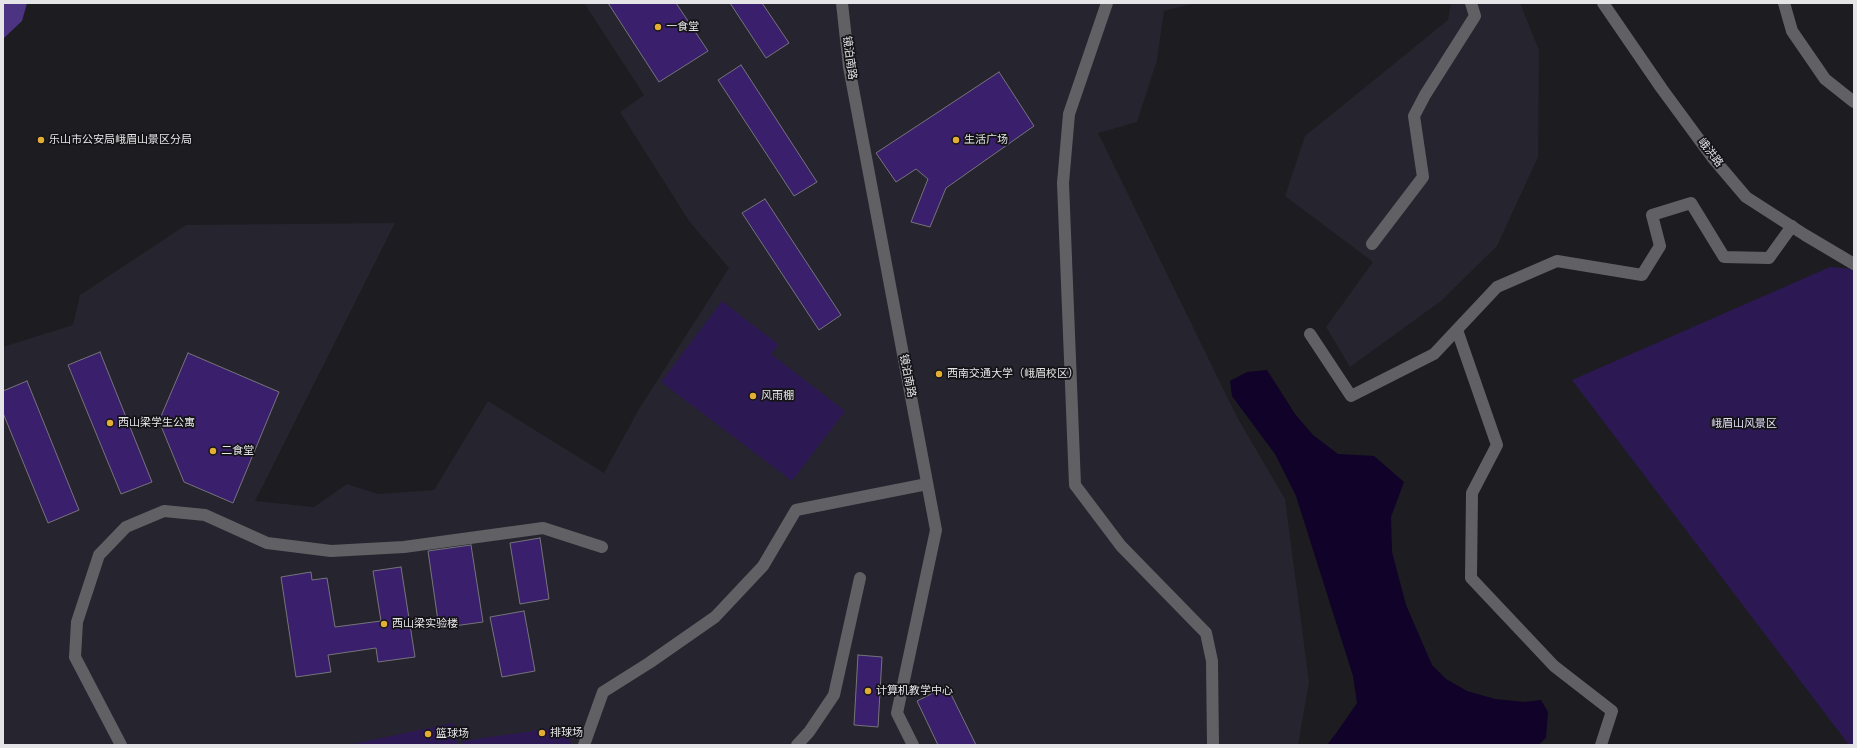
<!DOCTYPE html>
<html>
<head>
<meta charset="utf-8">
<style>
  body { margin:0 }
  #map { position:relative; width:1857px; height:748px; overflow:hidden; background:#1d1c20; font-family:Poppins,sans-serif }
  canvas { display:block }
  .frame { position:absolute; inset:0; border:4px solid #e5e5e8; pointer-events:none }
</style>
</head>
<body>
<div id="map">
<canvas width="1857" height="748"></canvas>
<div class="frame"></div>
</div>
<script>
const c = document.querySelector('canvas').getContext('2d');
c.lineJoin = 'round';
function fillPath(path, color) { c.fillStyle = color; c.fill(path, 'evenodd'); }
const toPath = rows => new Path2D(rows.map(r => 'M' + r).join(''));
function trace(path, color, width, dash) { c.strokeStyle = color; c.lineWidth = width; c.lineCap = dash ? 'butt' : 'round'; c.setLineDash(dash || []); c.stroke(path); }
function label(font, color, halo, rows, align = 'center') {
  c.font = font + ' Poppins,"Noto Sans SC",sans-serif'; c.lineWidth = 3.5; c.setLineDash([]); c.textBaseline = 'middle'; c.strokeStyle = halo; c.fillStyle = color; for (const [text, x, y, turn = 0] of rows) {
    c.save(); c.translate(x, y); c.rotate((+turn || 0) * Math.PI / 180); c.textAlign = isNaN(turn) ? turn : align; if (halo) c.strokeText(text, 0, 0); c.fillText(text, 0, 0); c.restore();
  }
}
fillPath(toPath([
  [584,3,1195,3,1164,11,1157,60,1137,122,1098,133,1237,417,1285,499,1309,682,1298,745,3,745,3,347,73,325,80,295,186,225,395,223,255,501,314,507,347,484,378,494,434,490,488,401,604,473,639,409,729,268,689,221,620,112,644,95],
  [1451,3,1520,3,1539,50,1538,157,1497,246,1441,301,1350,367,1326,327,1373,262,1285,196,1305,136,1448,20]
]), '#26242e');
fillPath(toPath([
  [1830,267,1854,269,1854,745,1849,745,1572,380],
  [722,301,779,345,771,354,845,411,792,481,661,382],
  [453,723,458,745,348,745],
  [568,726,571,745,463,745,462,741]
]), '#2c1953');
fillPath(toPath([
  [3,3,27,3,22,21,3,39]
]), '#4d3483');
fillPath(toPath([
  [1267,370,1295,414,1313,435,1338,454,1374,456,1404,482,1391,517,1392,552,1406,605,1432,665,1446,679,1467,691,1495,699,1525,702,1541,700,1548,712,1546,738,1538,745,1327,745,1337,732,1357,703,1353,676,1296,496,1275,454,1232,396,1230,381,1247,372]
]), '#100229');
const building = toPath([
  [608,3,676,3,708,51,659,82,608,3],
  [730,3,762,3,789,43,766,58,730,3],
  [741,65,817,182,794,196,718,80,741,65],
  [999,72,1034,126,946,188,930,227,911,222,928,179,916,169,896,182,876,153,999,72],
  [765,199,841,315,819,330,742,213,765,199],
  [100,352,152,482,121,494,68,365,100,352],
  [188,353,279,392,233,503,184,482,159,421,188,353],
  [27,381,79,510,48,523,3,413,3,391,27,381],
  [540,538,549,599,520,604,510,543,540,538],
  [471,545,483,622,439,628,428,551,471,545],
  [401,567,415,657,378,662,376,648,328,655,331,672,296,677,281,577,311,572,312,580,327,578,335,627,381,621,373,571,401,567],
  [524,611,535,671,502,677,490,617,524,611],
  [858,655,882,657,878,727,854,725,858,655],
  [947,686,976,745,938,745,917,701,947,686]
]);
fillPath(building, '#3a1f6d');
trace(building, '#757479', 1);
trace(toPath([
  [842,3,849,67,936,530,897,713,913,745],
  [1107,3,1069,114,1063,183,1075,485,1121,546,1206,633,1212,661,1213,745],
  [1784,3,1792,31,1825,79,1854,102],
  [1372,244,1423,177,1414,116,1425,95,1475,16,1471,3],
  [1457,330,1497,445,1472,493,1471,578,1554,666,1612,711,1601,745],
  [1310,334,1351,396,1434,354,1497,287,1557,261,1642,275,1660,246,1652,215,1691,203,1724,257,1769,258,1792,226],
  [121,745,75,657,77,622,99,555,126,527,164,511,205,515,267,543,331,551,404,547,543,528,602,547],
  [584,745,603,692,649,663,715,617,763,566,796,510,927,484],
  [797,745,809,732,834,695,860,578]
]), '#616165', 12);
trace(toPath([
  [1603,3,1662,89,1712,157,1746,197,1805,235,1854,264]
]), '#616165', 12);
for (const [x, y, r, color] of [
  [658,27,4,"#e2ae34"],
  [41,140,4,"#e2ae34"],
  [956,140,4,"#e2ae34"],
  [939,374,4,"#e2ae34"],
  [753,396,4,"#e2ae34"],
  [110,423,4,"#e2ae34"],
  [213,451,4,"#e2ae34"],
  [384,624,4,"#e2ae34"],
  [868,691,4,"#e2ae34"],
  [542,733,4,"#e2ae34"],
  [428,734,4,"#e2ae34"]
]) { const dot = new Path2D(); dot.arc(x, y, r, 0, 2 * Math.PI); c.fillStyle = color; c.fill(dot); trace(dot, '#141317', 1.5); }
label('11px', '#e5e5e8', '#141317', [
  ["一食堂",666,27],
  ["乐山市公安局峨眉山景区分局",49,140],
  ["生活广场",964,140],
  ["西南交通大学（峨眉校区）",947,374],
  ["风雨棚",761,396],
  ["西山梁学生公寓",118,423],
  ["二食堂",221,451],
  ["西山梁实验楼",392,624],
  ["计算机教学中心",876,691],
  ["排球场",550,733],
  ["篮球场",436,734]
], 'left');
label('11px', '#e5e5e8', '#141317', [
  ["镜泊南路",849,58,82],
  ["峨洪路",1710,153,52],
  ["镜泊南路",907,376,79]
]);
label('11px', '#e4e0f7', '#141317', [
  ["峨眉山风景区",1744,424]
]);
</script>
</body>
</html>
